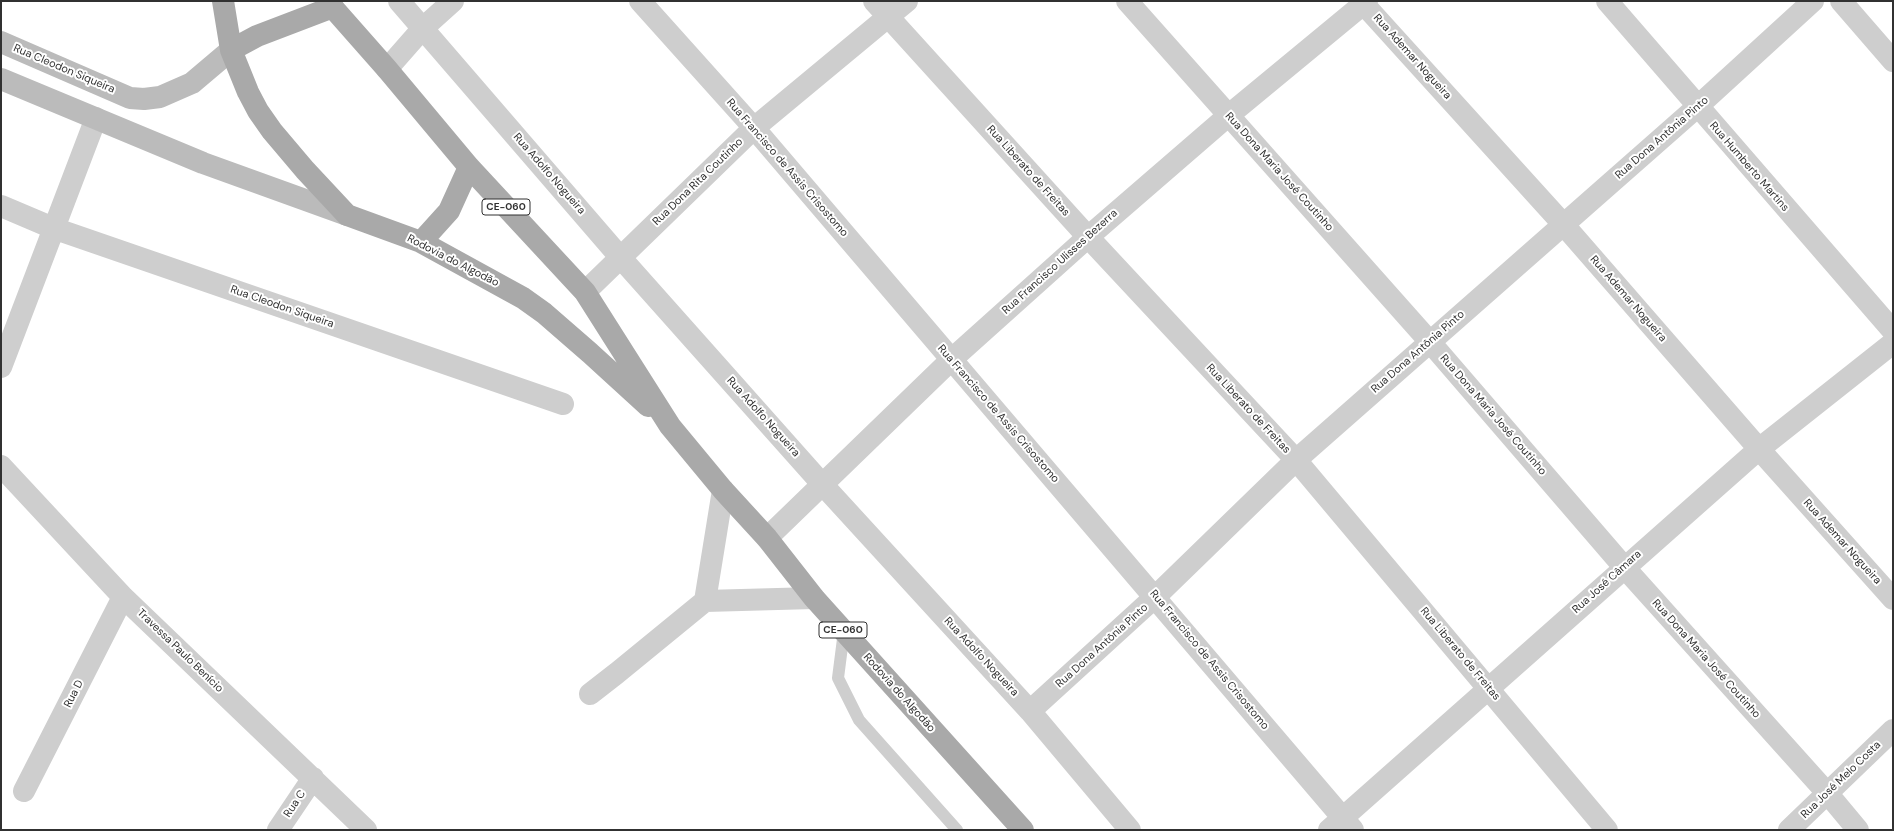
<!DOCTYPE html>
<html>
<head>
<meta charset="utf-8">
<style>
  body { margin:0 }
  #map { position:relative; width:1894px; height:831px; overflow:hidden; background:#fff; font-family:"DM Sans",sans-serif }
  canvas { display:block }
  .frame { position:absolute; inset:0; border:2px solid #313131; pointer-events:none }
</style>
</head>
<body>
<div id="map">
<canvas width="1894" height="831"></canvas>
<div class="frame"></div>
</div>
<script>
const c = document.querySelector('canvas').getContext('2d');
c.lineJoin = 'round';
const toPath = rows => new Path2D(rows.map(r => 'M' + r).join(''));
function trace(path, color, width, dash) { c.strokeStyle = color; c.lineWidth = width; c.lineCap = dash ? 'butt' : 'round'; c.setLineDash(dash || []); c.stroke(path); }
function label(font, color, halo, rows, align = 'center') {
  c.font = font + ' "DM Sans",sans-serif'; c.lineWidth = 4; c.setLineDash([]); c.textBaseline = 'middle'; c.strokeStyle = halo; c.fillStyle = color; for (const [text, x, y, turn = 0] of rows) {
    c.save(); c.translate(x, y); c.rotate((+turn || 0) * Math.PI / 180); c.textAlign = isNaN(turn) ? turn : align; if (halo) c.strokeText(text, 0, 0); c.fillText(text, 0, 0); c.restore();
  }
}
trace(toPath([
  [844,631,838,678,859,720,957,830]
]), '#cecece', 12);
trace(toPath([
  [399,1,620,257,823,485,1030,711,1130,830],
  [640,1,754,128,1353,830],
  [874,1,1088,237,1296,460,1607,830],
  [1127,1,1430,342,1624,567,1828,794,1858,830],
  [1361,1,1563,224,1759,449,1893,599],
  [1607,1,1893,331],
  [1841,1,1893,61],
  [387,69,423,28,453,1],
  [1,206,53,228,563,404],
  [585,292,754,128,907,1],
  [1,367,96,118],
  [1,466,123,597,366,830],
  [767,538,952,359,1088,237,1229,115,1367,1],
  [705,601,723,490],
  [590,694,617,673,705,601,814,598],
  [1030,711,1155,597,1296,460,1697,107,1813,1],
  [24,791,123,597],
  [278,830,313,778],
  [1329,830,1759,449,1893,343],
  [1789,830,1893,730]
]), '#cecece', 22);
trace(toPath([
  [1,42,130,98,144,99,160,97,192,83,231,50],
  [1,79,203,163,347,215]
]), '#bbb', 22);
trace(toPath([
  [223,1,231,50,248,92,258,111,272,131,305,170,347,215,421,242,523,298,544,313,590,353,648,406],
  [327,1,387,69,469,167,585,292,670,426,723,490,767,538,814,598,1023,830],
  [231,50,257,36,333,7],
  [421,242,449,211,469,167]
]), '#a9a9a9', 22);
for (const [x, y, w] of [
  [506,207,48],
  [843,630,48]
]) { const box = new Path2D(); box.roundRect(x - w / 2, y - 8, w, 16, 3); c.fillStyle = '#fff'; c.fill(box); trace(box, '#313131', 1); }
label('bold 10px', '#313131', null, [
  ["CE-060",506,207],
  ["CE-060",843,630]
]);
label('11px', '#313131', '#fff', [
  ["Rua Ademar Nogueira",1412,57,48],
  ["Rua Cleodon Siqueira",64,69,23],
  ["Rua Dona Antônia Pinto",1662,138,-41],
  ["Rua Humberto Martins",1749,167,49],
  ["Rua Francisco de Assis Crisostomo",787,168,49],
  ["Rua Liberato de Freitas",1028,171,48],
  ["Rua Dona Maria José Coutinho",1279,172,48],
  ["Rua Adolfo Nogueira",549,174,49],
  ["Rua Dona Rita Coutinho",698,182,-44],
  ["Rodovia do Algodão",453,261,27],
  ["Rua Francisco Ulisses Bezerra",1060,262,-42],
  ["Rua Ademar Nogueira",1628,299,49],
  ["Rua Cleodon Siqueira",282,307,19],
  ["Rua Dona Antônia Pinto",1418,352,-41],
  ["Rua Liberato de Freitas",1248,409,47],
  ["Rua Francisco de Assis Crisostomo",998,414,49],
  ["Rua Dona Maria José Coutinho",1493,415,49],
  ["Rua Adolfo Nogueira",763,417,48],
  ["Rua Ademar Nogueira",1842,542,48],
  ["Rua José Câmara",1607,582,-42],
  ["Rua Dona Antônia Pinto",1102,646,-42],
  ["Travessa Paulo Benício",180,651,44],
  ["Rua Liberato de Freitas",1460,654,50],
  ["Rua Adolfo Nogueira",981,657,47],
  ["Rua Dona Maria José Coutinho",1706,659,48],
  ["Rua Francisco de Assis Crisostomo",1209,660,50],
  ["Rodovia do Algodão",899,693,48],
  ["Rua D",74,694,-63],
  ["Rua José Melo Costa",1841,780,-44],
  ["Rua C",295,804,-56]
]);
</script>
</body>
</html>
